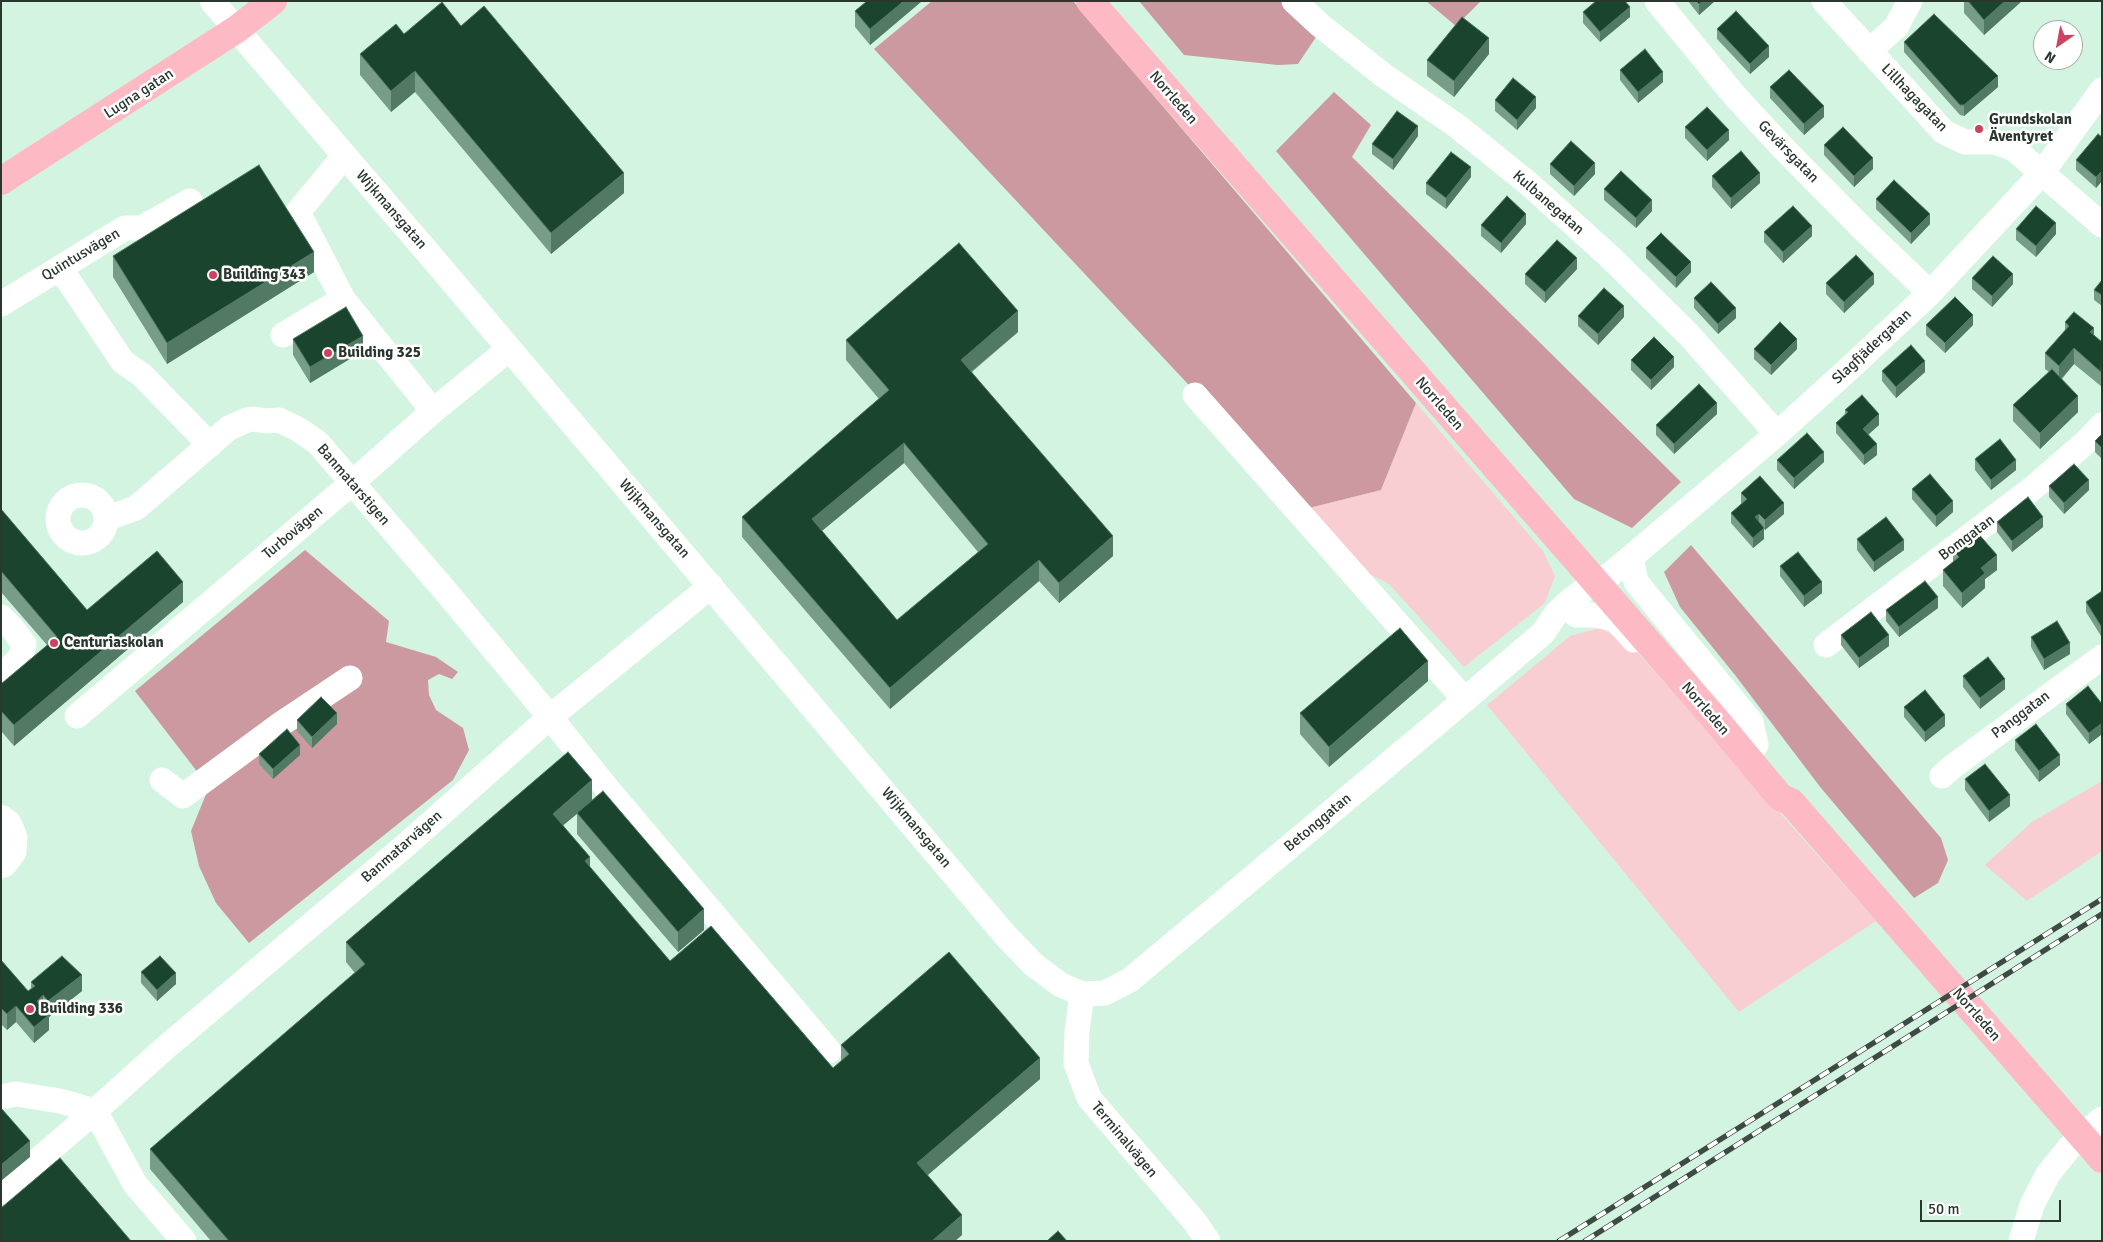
<!DOCTYPE html>
<html>
<head>
<meta charset="utf-8">
<style>
  body { margin:0 }
  #map { position:relative; width:2103px; height:1242px; overflow:hidden; background:#d3f4e0; font-family:Signika,sans-serif }
  canvas { display:block }
  .frame { position:absolute; inset:0; border:2px solid #2a372f; pointer-events:none }
  .north { position:absolute; left:2033px; top:20px; width:50px; height:50px; box-sizing:border-box; background:#fff; border:1px solid #aaafac; border-radius:50%; rotate:213deg; font-size:14px; font-weight:700; line-height:20px; text-align:center; color:#2a372f }
  .north::after { content:''; display:block; margin:auto; width:18px; height:22px; background:#cf4061; clip-path:polygon(50% 0,100% 100%,50% 72%,0 100%) }
  .scale { position:absolute; left:1920px; top:1200px; width:141px; height:22px; box-sizing:border-box; border:2px solid #2a372f; border-top:0; padding-left:6px; font-size:15px; line-height:18px; white-space:nowrap; color:#2a372f; -webkit-text-stroke:4px #fff; paint-order:stroke }
</style>
</head>
<body>
<div id="map">
<canvas width="2103" height="1242"></canvas>
<div class="frame"></div>
<div class="north">N</div>
<div class="scale">50 m</div>
</div>
<script>
const c = document.querySelector('canvas').getContext('2d');
c.lineJoin = 'round';
function fillPath(path, color) { c.fillStyle = color; c.fill(path, 'evenodd'); }
const toPath = rows => new Path2D(rows.map(r => 'M' + r).join(''));
function trace(path, color, width, dash) { c.strokeStyle = color; c.lineWidth = width; c.lineCap = dash ? 'butt' : 'round'; c.setLineDash(dash || []); c.stroke(path); }
function label(font, color, halo, rows, align = 'center') {
  c.font = font + ' Signika,sans-serif'; c.lineWidth = 5; c.setLineDash([]); c.textBaseline = 'middle'; c.strokeStyle = halo; c.fillStyle = color; for (const [text, x, y, turn = 0] of rows) {
    c.save(); c.translate(x, y); c.rotate((+turn || 0) * Math.PI / 180); c.textAlign = isNaN(turn) ? turn : align; if (halo) c.strokeText(text, 0, 0); c.fillText(text, 0, 0); c.restore();
  }
}
fillPath(toPath([
  [1416,403,1543,551,1555,576,1545,603,1464,667,1389,584,1355,567,1305,509,1381,490],
  [1600,628,1630,644,1876,921,1739,1012,1487,705,1570,636],
  [2102,781,2102,851,2027,901,1985,865,2032,822]
]), '#f9ced3');
fillPath(toPath([
  [932,1,1073,1,1416,403,1381,490,1305,509,874,49],
  [1139,1,1287,1,1318,34,1298,64,1278,65,1184,55],
  [1426,1,1481,1,1456,26],
  [1334,92,1371,125,1352,157,1681,482,1632,528,1574,499,1276,151],
  [1691,545,1941,838,1948,860,1938,883,1914,898,1821,788,1735,675,1680,607,1664,572],
  [305,550,389,621,386,642,436,657,458,672,452,679,439,674,428,680,429,695,436,710,463,728,469,750,453,780,249,943,216,903,199,866,191,831,209,787,135,691]
]), '#cb999f');
trace(toPath([
  [212,1,441,268,1006,936,1034,965,1061,985,1082,994,1105,993,1130,980,1435,725,1543,633,1556,614,1566,604,1580,593,1611,574,1777,434,1852,366,1930,293,2042,173,2102,90],
  [1294,1,1320,25,1383,75,1457,126,1529,184,1609,256,1690,336,1777,434],
  [1657,1,1734,95,1785,150,1861,227,1930,293],
  [1824,1,1944,132,1965,142,1996,142,2014,149,2102,225],
  [1869,51,1896,27,1910,1],
  [60,268,123,362,142,375,210,445],
  [343,299,298,212,344,156],
  [1,304,125,228,142,228,190,201],
  [283,335,343,299,433,411],
  [1195,395,1465,700],
  '58 519a24 24 0 1 1 48 0a24 24 0 1 1-48 0Z',
  [108,518,136,508,229,428,247,420,254,419,266,421,279,420,298,429,318,443,448,594,550,717,606,787,829,1051],
  [1631,557,1636,582,1751,722,1756,745],
  [1576,615,1594,615,1615,619,1634,640],
  [1,617,12,628,24,644,20,658,1,677],
  [1826,645,2033,488,2086,442,2102,425],
  [77,716,352,483,433,411,509,349],
  [1942,776,1952,767,2102,657],
  [162,780,183,796,278,726,350,678],
  [1,817,9,823,15,837,14,852,5,864,1,866],
  [1082,994,1077,1031,1076,1063,1089,1098,1195,1222,1208,1241],
  [1,1097,16,1094,60,1101,95,1111,165,1048,407,844,550,717,711,586],
  [1,1192,95,1111,135,1184,184,1241],
  [2021,1241,2032,1205,2048,1174,2069,1148,2102,1119]
]), '#fff', 25);
trace(toPath([
  [1090,1,1715,719,1780,797,1791,802,2102,1159],
  [1,181,237,29,273,1]
]), '#fdbac4', 28);
const rail = toPath([
  [1559,1241,2102,899],
  [1585,1241,2102,914]
]);
trace(rail, '#3d4c43', 5.5);
trace(rail, '#fff', 4, [11]);
fillPath(toPath([
  [922,1,870,45,855,27,855,11],
  [1688,1,1715,1,1699,15],
  [1964,1,2022,1,1984,35,1964,13],
  [1583,12,1630,17,1600,42,1583,23],
  [461,26,624,193,551,254,415,92,391,112,360,75,360,54,404,34],
  [1717,29,1769,57,1750,74,1717,39],
  [1904,42,1998,87,1964,116,1960,115,1904,52],
  [1489,54,1454,97,1427,76,1427,60],
  [1620,70,1663,82,1638,103,1620,80],
  [1770,87,1824,117,1804,135,1770,98],
  [1495,100,1536,108,1517,130,1495,111],
  [1685,127,1729,140,1707,161,1685,138],
  [1418,136,1393,170,1372,154,1372,144],
  [2102,137,2102,181,2096,188,2076,170,2076,160],
  [1824,145,1873,169,1854,187,1824,155],
  [1550,164,1595,174,1574,196,1550,174],
  [1712,176,1760,183,1731,209,1712,187],
  [1471,177,1446,209,1426,194,1426,183],
  [1604,189,1652,211,1636,228,1604,200],
  [1876,199,1930,224,1911,244,1876,209],
  [1526,224,1501,253,1481,236,1481,225],
  [2016,229,2056,234,2036,257,2016,240],
  [1764,232,1812,236,1783,263,1764,242],
  [1646,248,1691,272,1676,288,1646,258],
  [113,256,314,272,167,364,113,277],
  [1577,269,1545,303,1525,284,1525,274],
  [1972,278,2013,284,1992,307,1972,289],
  [2102,280,2102,306,2094,300,2094,290],
  [1826,283,1874,284,1844,313,1826,294],
  [1694,298,1736,318,1718,334,1694,308],
  [1578,316,1624,317,1598,345,1578,326],
  [2065,322,2094,335,2102,342,2102,387,2074,364,2062,379,2078,412,2040,449,2013,421,2013,405,2049,372,2045,369,2045,353,2065,330],
  [1926,325,1973,325,1945,353,1926,335],
  [1018,332,972,372,1113,556,1059,603,1039,581,890,709,742,537,742,517,879,399,846,360,846,340],
  [904,463,978,552,897,620,822,531],
  [293,339,363,351,310,383,293,355],
  [1754,349,1797,349,1771,375,1754,359],
  [1631,360,1674,367,1651,390,1631,370],
  [1882,371,1925,372,1896,398,1882,381],
  [1845,410,1879,425,1868,435,1877,455,1864,465,1836,433,1836,423,1845,414],
  [1717,414,1674,454,1656,435,1656,425],
  [2102,434,2102,459,2095,452,2095,441],
  [1975,459,2016,470,1991,490,1975,470],
  [1777,460,1824,462,1794,489,1777,470],
  [2049,486,2089,490,2064,514,2049,497],
  [1912,489,1953,512,1936,527,1912,499],
  [1741,493,1784,514,1765,530,1764,529,1764,539,1753,548,1731,523,1731,513,1741,504],
  [1,509,87,610,183,602,14,746,1,731,1,684,47,645,1,592],
  [1997,522,2043,527,2012,552,1997,532],
  [1857,539,1904,550,1874,572,1857,550],
  [1953,550,1997,570,1985,579,1985,588,1962,608,1943,586,1943,570,1953,562],
  [1780,566,1822,593,1804,607,1780,576],
  [2102,591,2101,636,2086,612,2086,602],
  [1938,608,1899,637,1886,621,1886,610],
  [1841,635,1889,646,1859,668,1841,645],
  [2031,637,2070,654,2044,670,2031,647],
  [1963,676,2005,689,1980,709,1963,687],
  [1428,681,1329,767,1300,734,1300,713],
  [2066,704,2102,704,2102,734,2089,744,2066,714],
  [1904,707,1945,726,1925,742,1904,717],
  [297,720,337,724,312,748,297,731],
  [2015,740,2060,765,2039,782,2015,750],
  [259,754,300,755,273,779,259,764],
  [1965,779,2010,806,1989,822,1965,790],
  [592,800,704,930,678,952,577,834,577,814,563,825,590,868,670,961,833,1068,841,1061,841,1045,1040,1079,928,1175,962,1235,955,1241,211,1241,150,1169,150,1149,355,973,346,962,346,942],
  [1,960,28,991,31,989,31,982,82,991,49,1017,49,1030,34,1043,16,1022,7,1030,1,1024],
  [141,972,176,984,157,1001,141,983]
]), '#779c88');
fillPath(toPath([
  [904,1,922,1,870,45,870,29],
  [1703,1,1715,1,1699,15,1699,4],
  [2005,1,2022,1,1984,35,1984,20],
  [1630,7,1630,17,1600,42,1600,32],
  [1489,38,1489,54,1454,97,1454,81],
  [1769,46,1769,57,1750,74,1750,64],
  [415,71,415,92,391,112,391,91],
  [1663,72,1663,82,1638,103,1638,92],
  [1998,76,1998,87,1964,116,1964,105],
  [1536,97,1536,108,1517,130,1517,120],
  [1824,106,1824,117,1804,135,1804,124],
  [1418,126,1418,136,1393,170,1393,159],
  [1729,130,1729,140,1707,161,1707,150],
  [1873,158,1873,169,1854,187,1854,176],
  [1595,163,1595,174,1574,196,1574,186],
  [1471,167,1471,177,1446,209,1446,198],
  [2102,171,2102,181,2096,188,2096,177],
  [624,173,624,193,551,254,551,233],
  [1760,173,1760,183,1731,209,1731,198],
  [1652,200,1652,211,1636,228,1636,218],
  [1526,214,1526,224,1501,253,1501,243],
  [1930,214,1930,224,1911,244,1911,233],
  [2056,223,2056,234,2036,257,2036,246],
  [1812,226,1812,236,1783,263,1783,252],
  [314,252,314,272,167,364,167,343],
  [1577,258,1577,269,1545,303,1545,292],
  [1691,262,1691,272,1676,288,1676,277],
  [1874,274,1874,284,1844,313,1844,302],
  [2013,274,2013,284,1992,307,1992,296],
  [1624,306,1624,317,1598,345,1598,334],
  [1736,308,1736,318,1718,334,1718,324],
  [1018,311,1018,332,961,380,961,360],
  [1973,315,1973,325,1945,353,1945,343],
  [2094,328,2094,344,2090,332],
  [363,336,363,351,310,383,310,367],
  [1797,339,1797,349,1771,375,1771,365],
  [2074,348,2074,364,2059,381,2059,366],
  [1674,357,1674,367,1651,390,1651,380],
  [1925,361,1925,372,1896,398,1896,387],
  [2078,396,2078,412,2040,449,2040,433],
  [1717,403,1717,414,1674,454,1674,444],
  [1879,414,1879,425,1863,439,1863,429],
  [904,443,904,463,812,539,812,519],
  [1877,444,1877,455,1864,465,1864,455],
  [1824,452,1824,462,1794,489,1794,478],
  [2016,460,2016,470,1991,490,1991,480],
  [2089,480,2089,490,2064,514,2064,503],
  [1953,501,1953,512,1936,527,1936,516],
  [1784,503,1784,514,1765,530,1765,520],
  [1759,514,1759,524,1755,517],
  [2043,517,2043,527,2012,552,2012,541],
  [1764,528,1764,539,1753,548,1753,538],
  [1113,536,1113,556,1059,603,1059,583],
  [1904,540,1904,550,1874,572,1874,562],
  [1997,555,1997,570,1985,579,1985,588,1962,608,1962,593,1981,568],
  [1039,560,1039,581,890,709,890,688],
  [183,582,183,602,14,746,14,725],
  [1822,582,1822,593,1804,607,1804,596],
  [1938,597,1938,608,1899,637,1899,627],
  [1889,635,1889,646,1859,668,1859,658],
  [2070,643,2070,654,2044,670,2044,659],
  [1428,661,1428,681,1329,767,1329,747],
  [2005,679,2005,689,1980,709,1980,698],
  [337,713,337,724,312,748,312,737],
  [1945,715,1945,726,1925,742,1925,732],
  [2102,723,2102,734,2089,744,2089,733],
  [300,745,300,755,273,779,273,769],
  [2060,755,2060,765,2039,782,2039,771],
  [592,780,592,801,553,834,553,814],
  [2010,795,2010,806,1989,822,1989,811],
  [590,857,590,877,585,861],
  [704,909,704,930,678,952,678,932],
  [176,973,176,984,157,1001,157,990],
  [82,975,82,991,49,1017,49,1030,34,1043,34,1027,48,1015,48,1001],
  [43,995,43,1011,37,1001],
  [16,1006,16,1022,7,1030,7,1014],
  [1040,1058,1040,1079,917,1184,917,1163],
  [30,1141,30,1157,1,1181,1,1165],
  [962,1215,962,1235,955,1241,932,1241]
]), '#527964');
const building = toPath([
  [867,1,904,1,870,29,855,11,867,1],
  [1596,1,1625,1,1630,7,1600,32,1583,12,1596,1],
  [1696,1,1703,1,1699,4,1696,1],
  [1968,1,2005,1,1984,20,1968,1],
  [442,2,461,26,484,6,624,173,551,233,415,71,391,91,360,54,396,24,404,34,442,2],
  [1736,11,1769,46,1750,64,1717,29,1736,11],
  [1934,14,1998,76,1964,105,1960,105,1904,42,1934,14],
  [1462,17,1489,38,1454,81,1427,60,1462,17],
  [1645,49,1663,72,1638,92,1620,70,1645,49],
  [1789,70,1824,106,1804,124,1770,87,1789,70],
  [1513,78,1536,97,1517,120,1495,100,1513,78],
  [1707,107,1729,130,1707,150,1685,127,1707,107],
  [1397,111,1418,126,1393,159,1372,144,1397,111],
  [1843,127,1873,158,1854,176,1824,145,1843,127],
  [2098,134,2102,137,2102,171,2096,177,2076,160,2098,134],
  [1571,141,1595,163,1574,186,1550,164,1571,141],
  [1741,151,1760,173,1731,198,1712,176,1741,151],
  [1451,152,1471,167,1446,198,1426,183,1451,152],
  [259,165,314,252,167,343,113,256,259,165],
  [1621,171,1652,200,1636,218,1604,189,1621,171],
  [1894,180,1930,214,1911,233,1876,199,1894,180],
  [1507,196,1526,214,1501,243,1481,225,1507,196],
  [1793,206,1812,226,1783,252,1764,232,1793,206],
  [2036,206,2056,223,2036,246,2016,229,2036,206],
  [1661,233,1691,262,1676,277,1646,248,1661,233],
  [1557,240,1577,258,1545,292,1525,274,1557,240],
  [959,243,1018,311,961,360,1113,536,1059,583,1039,560,890,688,742,517,889,390,846,340,959,243],
  [904,443,988,544,897,620,812,519,904,443],
  [1856,255,1874,274,1844,302,1826,283,1856,255],
  [1993,256,2013,274,1992,296,1972,278,1993,256],
  [2102,280,2102,295,2094,290,2102,280],
  [1711,282,1736,308,1718,324,1694,298,1711,282],
  [1604,288,1624,306,1598,334,1578,316,1604,288],
  [1955,297,1973,315,1945,343,1926,325,1955,297],
  [346,307,363,336,310,367,293,339,346,307],
  [2074,312,2094,328,2090,332,2102,342,2101,372,2074,348,2059,366,2045,353,2069,326,2065,322,2074,312],
  [1780,322,1797,339,1771,365,1754,349,1780,322],
  [1654,337,1674,357,1651,380,1631,360,1654,337],
  [1911,345,1925,361,1896,387,1882,371,1911,345],
  [2052,369,2078,396,2040,433,2013,405,2052,369],
  [1699,384,1717,403,1674,444,1656,425,1699,384],
  [1862,395,1879,414,1863,429,1877,444,1864,455,1836,423,1848,412,1845,410,1862,395],
  [1807,433,1824,452,1794,478,1777,460,1807,433],
  [2102,434,2102,448,2095,441,2102,434],
  [2000,439,2016,460,1991,480,1975,459,2000,439],
  [2074,464,2089,480,2064,503,2049,486,2074,464],
  [1930,474,1953,501,1936,516,1912,489,1930,474],
  [1760,476,1784,503,1765,520,1759,514,1755,517,1764,528,1753,538,1731,513,1747,499,1741,493,1760,476],
  [2028,497,2043,517,2012,541,1997,522,2028,497],
  [1,509,87,610,157,551,183,582,14,725,1,711,1,684,57,637,1,571,1,509],
  [1886,517,1904,540,1874,562,1857,539,1886,517],
  [1976,531,1997,555,1981,568,1985,573,1962,593,1943,570,1959,557,1953,550,1976,531],
  [1798,552,1822,582,1804,596,1780,566,1798,552],
  [1925,581,1938,597,1899,627,1886,610,1925,581],
  [2102,591,2102,625,2101,626,2086,602,2102,591],
  [1871,612,1889,635,1859,658,1841,635,1871,612],
  [2057,621,2070,643,2044,659,2031,637,2057,621],
  [1400,628,1428,661,1329,747,1300,713,1400,628],
  [1988,657,2005,679,1980,698,1963,676,1988,657],
  [2088,686,2102,704,2102,723,2089,733,2066,704,2088,686],
  [1925,690,1945,715,1925,732,1904,707,1925,690],
  [321,697,337,713,312,737,297,720,321,697],
  [2036,724,2060,755,2039,771,2015,740,2036,724],
  [287,729,300,745,273,769,259,754,287,729],
  [568,752,592,780,553,814,590,857,585,861,670,961,711,926,833,1068,849,1054,841,1045,949,952,1040,1058,917,1163,962,1215,932,1241,229,1241,150,1149,365,964,346,942,568,752],
  [1985,764,2010,795,1989,811,1965,779,1985,764],
  [603,791,704,909,678,932,577,813,603,791],
  [62,956,82,975,48,1001,43,995,37,1001,49,1015,34,1027,16,1006,7,1014,1,1008,1,960,28,991,35,986,31,982,62,956],
  [160,956,176,973,157,990,141,972,160,956],
  [1,1108,30,1141,1,1165,1,1108],
  [60,1158,131,1241,1,1241,1,1208,60,1158],
  [1058,1231,1067,1241,1047,1241,1058,1231]
]);
fillPath(building, '#1b442f');
trace(building, '#527964', 1);
for (const [x, y, r, color] of [
  [1979,129,5,"#cf4061"],
  [213,275,5,"#cf4061"],
  [328,353,5,"#cf4061"],
  [54,643,5,"#cf4061"],
  [30,1009,5,"#cf4061"]
]) { const dot = new Path2D(); dot.arc(x, y, r, 0, 2 * Math.PI); c.fillStyle = color; c.fill(dot); trace(dot, '#fff', 2); }
label('15px', '#2a372f', '#fff', [
  ["Lugna gatan",139,94,-33],
  ["Norrleden",1173,98,49],
  ["Lillhagagatan",1914,98,46],
  ["Gevärsgatan",1788,152,46],
  ["Kulbanegatan",1548,203,41],
  ["Wijkmansgatan",391,210,49],
  ["Quintusvägen",81,255,-31],
  ["Slagfjädergatan",1872,347,-43],
  ["Norrleden",1439,404,49],
  ["Banmatarstigen",353,485,49],
  ["Wijkmansgatan",654,519,49],
  ["Turbovägen",293,533,-40],
  ["Bomgatan",1967,538,-37],
  ["Norrleden",1705,709,49],
  ["Panggatan",2021,715,-37],
  ["Betonggatan",1318,823,-40],
  ["Wijkmansgatan",916,828,50],
  ["Banmatarvägen",402,847,-41],
  ["Norrleden",1976,1015,49],
  ["Terminalvägen",1124,1140,50]
]);
label('bold 15px', '#2a372f', '#fff', [
  ["Grundskolan",1989,120],
  ["Äventyret",1989,137],
  ["Building 343",223,275],
  ["Building 325",338,353],
  ["Centuriaskolan",64,643],
  ["Building 336",40,1009]
], 'left');
</script>
</body>
</html>
